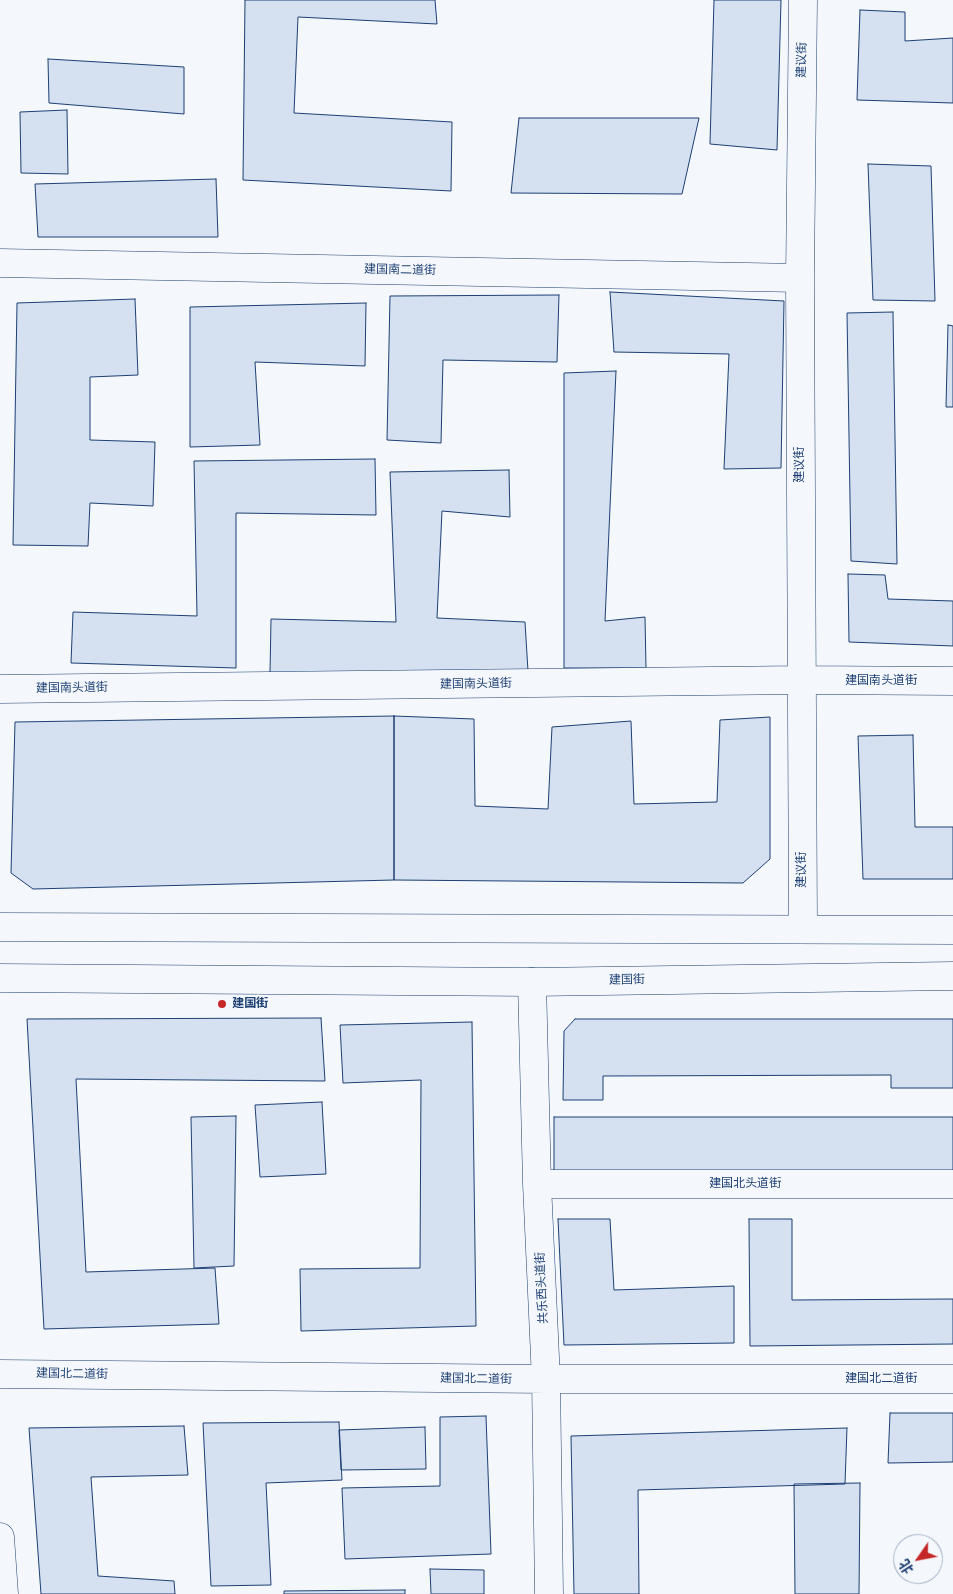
<!DOCTYPE html>
<html>
<head>
<meta charset="utf-8">
<style>
  body { margin:0 }
  #map { position:relative; width:953px; height:1594px; overflow:hidden; background:#f4f7fb; font-family:"Open Sans","Noto Sans SC",sans-serif }
  canvas { display:block }
  .north { position:absolute; left:893px; top:1534px; width:50px; height:50px; box-sizing:border-box; background:#f4f7fb; border:1px solid #9eadc5; border-radius:50%; rotate:237deg; font-size:14px; font-weight:700; line-height:20px; text-align:center; color:#1d3f73 }
  .north::after { content:''; display:block; margin:auto; width:18px; height:22px; background:#c62828; clip-path:polygon(50% 0,100% 100%,50% 72%,0 100%) }
</style>
</head>
<body>
<div id="map">
<canvas width="953" height="1594"></canvas>
<div class="north">北</div>
</div>
<script>
const c = document.querySelector('canvas').getContext('2d');
c.lineJoin = 'round';
function fillPath(path, color) { c.fillStyle = color; c.fill(path, 'evenodd'); }
const toPath = rows => new Path2D(rows.map(r => 'M' + r).join(''));
function trace(path, color, width, dash) { c.strokeStyle = color; c.lineWidth = width; c.lineCap = dash ? 'butt' : 'round'; c.setLineDash(dash || []); c.stroke(path); }
function label(font, color, halo, rows, align = 'center') {
  c.font = font + ' "Open Sans","Noto Sans SC",sans-serif'; c.lineWidth = 4; c.setLineDash([]); c.textBaseline = 'middle'; c.strokeStyle = halo; c.fillStyle = color; for (const [text, x, y, turn = 0] of rows) {
    c.save(); c.translate(x, y); c.rotate((+turn || 0) * Math.PI / 180); c.textAlign = isNaN(turn) ? turn : align; if (halo) c.strokeText(text, 0, 0); c.fillText(text, 0, 0); c.restore();
  }
}
const building = toPath([
  [245,0,435,0,437,24,298,17,294,113,452,122,451,191,243,180,245,0],
  [714,0,781,0,777,150,710,144,714,0],
  [860,10,905,12,905,41,953,38,953,103,857,100,860,10],
  [48,59,184,67,184,114,49,103,48,59],
  [67,110,68,174,21,173,20,112,67,110],
  [519,118,699,118,682,194,511,193,519,118],
  [868,164,931,166,935,301,873,300,868,164],
  [216,179,218,237,38,237,35,184,216,179],
  [610,292,784,301,781,468,724,469,729,354,614,352,610,292],
  [559,295,557,362,443,360,441,443,387,440,390,296,559,295],
  [135,299,138,375,90,377,90,440,155,442,153,506,90,503,88,546,13,545,17,303,135,299],
  [366,303,365,366,255,362,260,445,190,447,190,307,366,303],
  [893,312,897,564,851,561,847,313,893,312],
  [948,325,953,326,953,407,946,407,948,325],
  [616,371,605,621,645,617,646,668,564,668,564,373,616,371],
  [375,459,376,515,236,513,236,668,71,663,73,612,197,616,194,461,375,459],
  [509,470,510,517,442,511,437,618,525,622,528,671,270,673,271,619,396,622,390,472,509,470],
  [848,574,885,575,888,599,953,601,953,646,849,642,848,574],
  [394,716,394,880,33,889,11,873,15,722,394,716],
  [394,716,474,719,475,806,548,809,552,727,631,721,634,804,717,802,720,720,770,717,770,859,743,883,394,880,394,716],
  [913,735,915,827,953,827,953,879,863,879,858,736,913,735],
  [321,1018,325,1081,76,1079,86,1272,215,1268,219,1324,44,1329,27,1019,321,1018],
  [575,1019,953,1019,953,1088,891,1088,891,1075,603,1076,603,1100,563,1100,564,1031,575,1019],
  [472,1022,476,1326,301,1331,300,1269,420,1268,421,1080,343,1083,340,1025,472,1022],
  [322,1102,326,1174,260,1177,255,1105,322,1102],
  [236,1116,234,1266,194,1268,191,1117,236,1116],
  [554,1117,953,1117,953,1173,554,1175,554,1117],
  [558,1219,610,1219,614,1290,734,1286,734,1343,564,1345,558,1219],
  [749,1219,792,1219,792,1300,953,1299,953,1344,750,1346,749,1219],
  [890,1413,953,1413,953,1462,888,1463,890,1413],
  [486,1416,491,1554,345,1559,342,1488,440,1486,440,1417,486,1416],
  [339,1422,342,1480,266,1483,271,1585,211,1586,203,1423,339,1422],
  [184,1426,188,1475,91,1477,98,1576,174,1581,175,1594,41,1594,29,1428,184,1426],
  [425,1427,426,1469,341,1470,339,1430,425,1427],
  [847,1428,845,1484,638,1490,639,1594,574,1594,571,1436,847,1428],
  [860,1483,859,1594,795,1594,794,1484,860,1483],
  [430,1569,484,1570,484,1594,431,1594,430,1569],
  [405,1590,405,1594,284,1594,284,1591,405,1590]
]);
fillPath(building, '#d5e0f0');
trace(building, '#1d3f73', 1);
const minor = toPath([
  [0,263,800,278],
  [0,689,801,680,953,681],
  [803,929,800,278,803,0],
  [532,982,537,1184,546,1379,549,1594],
  [537,1184,953,1184],
  [0,1374,546,1379,953,1379]
]);
const major = toPath([
  [0,927,953,930],
  [0,978,532,982,953,976],
  [0,1537,4,1594]
]);
trace(minor, '#1d3f73', 29);
trace(major, '#1d3f73', 29);
trace(minor, '#f4f7fb', 28);
trace(major, '#f4f7fb', 28);
for (const [x, y, r, color] of [
  [222,1004,5,"#c62828"]
]) { const dot = new Path2D(); dot.arc(x, y, r, 0, 2 * Math.PI); c.fillStyle = color; c.fill(dot); trace(dot, '#f4f7fb', 2); }
label('12px', '#1d3f73', '#f4f7fb', [
  ["建议街",802,60,-89],
  ["建国南二道街",400,270,1],
  ["建议街",800,465,-90],
  ["建国南头道街",881,681],
  ["建国南头道街",476,684,-1],
  ["建国南头道街",72,688,-1],
  ["建议街",802,870,-90],
  ["建国街",627,980,-1],
  ["建国北头道街",745,1184],
  ["共乐西头道街",542,1288,-93],
  ["建国北二道街",72,1374,1],
  ["建国北二道街",476,1379,1],
  ["建国北二道街",881,1379]
]);
label('bold 12px', '#1d3f73', '#f4f7fb', [
  ["建国街",232,1004]
], 'left');
</script>
</body>
</html>
